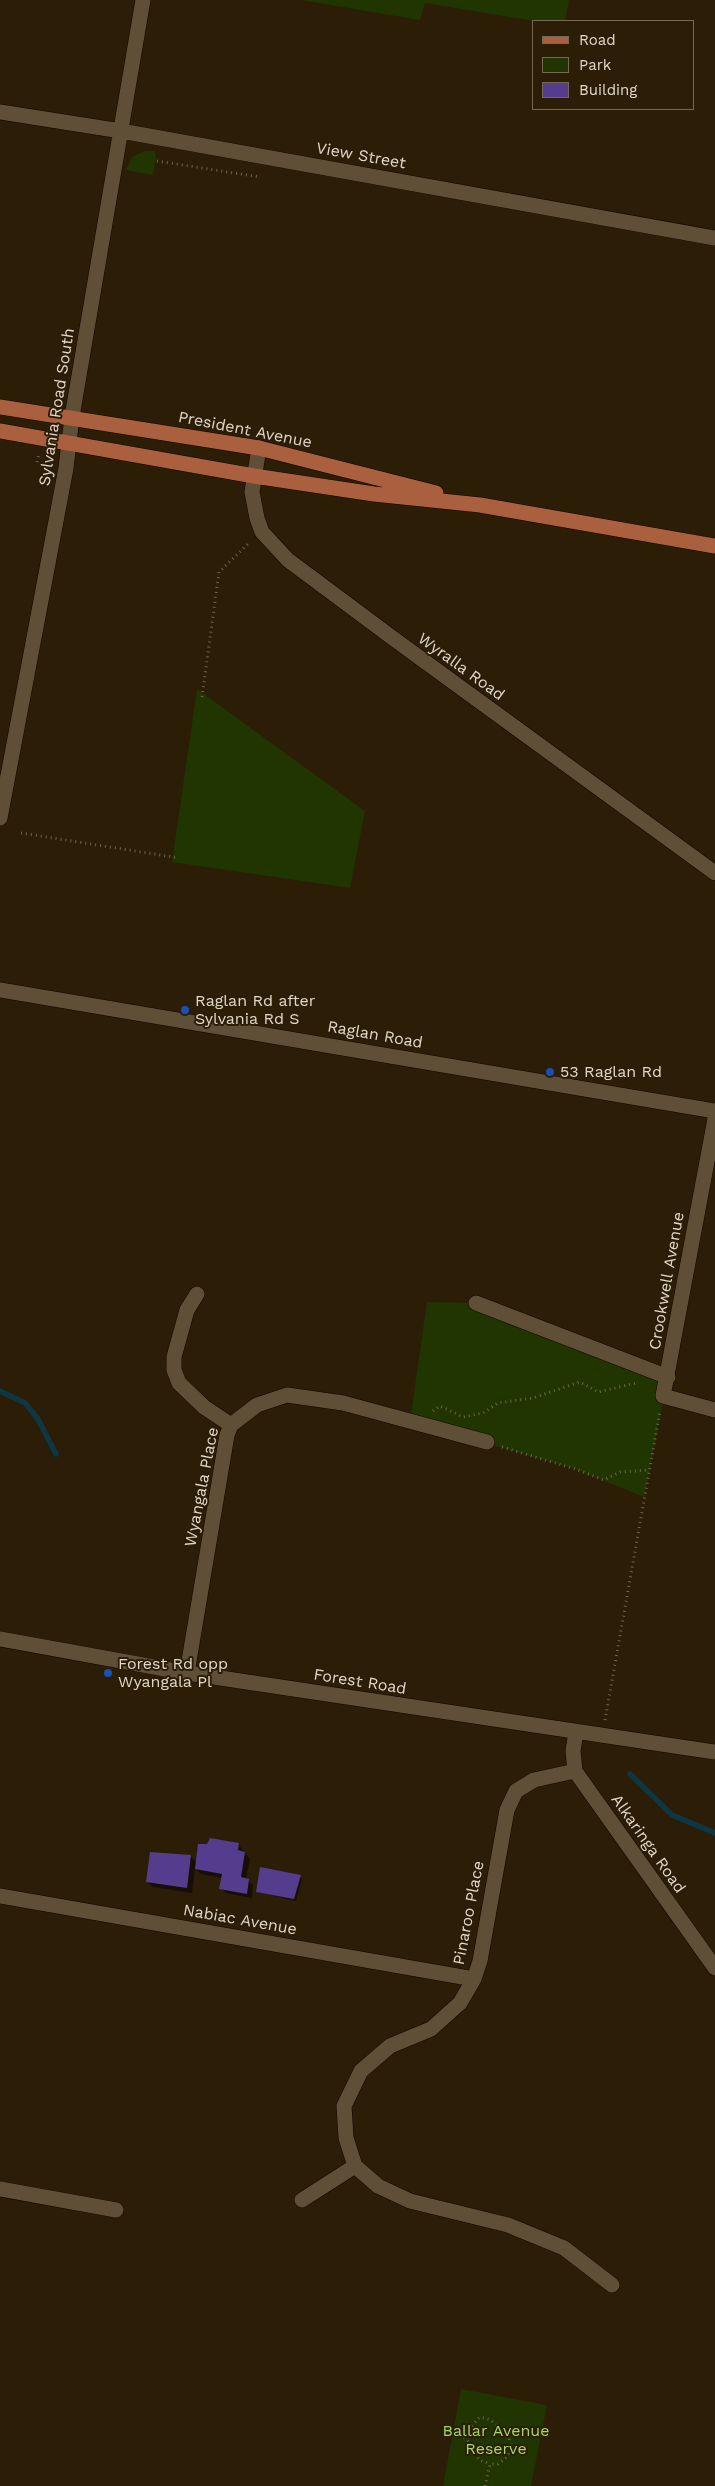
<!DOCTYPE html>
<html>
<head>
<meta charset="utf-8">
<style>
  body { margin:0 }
  #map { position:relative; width:715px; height:2486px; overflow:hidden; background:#2b1d06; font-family:"Work Sans",sans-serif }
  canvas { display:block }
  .legend { position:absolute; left:532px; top:20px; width:162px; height:90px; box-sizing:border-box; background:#2b1d06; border:1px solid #746754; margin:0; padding:6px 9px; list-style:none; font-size:15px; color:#e1d7c9 }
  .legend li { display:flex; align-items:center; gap:10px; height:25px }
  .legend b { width:25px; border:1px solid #746754 }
</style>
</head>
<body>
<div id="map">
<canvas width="715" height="2486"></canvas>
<ul class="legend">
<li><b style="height:6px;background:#aa603f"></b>Road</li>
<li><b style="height:14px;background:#213501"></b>Park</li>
<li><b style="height:14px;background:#553c8d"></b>Building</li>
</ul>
</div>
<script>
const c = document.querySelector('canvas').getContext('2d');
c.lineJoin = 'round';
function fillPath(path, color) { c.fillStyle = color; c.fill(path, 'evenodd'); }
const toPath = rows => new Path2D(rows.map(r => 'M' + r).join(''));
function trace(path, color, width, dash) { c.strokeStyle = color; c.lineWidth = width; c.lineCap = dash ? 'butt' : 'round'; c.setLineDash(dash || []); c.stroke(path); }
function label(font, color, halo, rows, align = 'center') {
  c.font = font + ' "Work Sans",sans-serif'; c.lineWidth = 4; c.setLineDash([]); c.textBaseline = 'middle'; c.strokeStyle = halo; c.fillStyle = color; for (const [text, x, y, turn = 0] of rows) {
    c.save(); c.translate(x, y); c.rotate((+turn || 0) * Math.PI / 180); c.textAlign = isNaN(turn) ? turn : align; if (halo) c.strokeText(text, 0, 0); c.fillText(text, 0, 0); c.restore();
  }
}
fillPath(toPath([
  [301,0,569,0,565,21,534,21,425,3,420,20],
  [144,151,155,151,156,158,153,175,126,170,132,157],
  [197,689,365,811,350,888,172,862],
  [427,1302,476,1303,668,1377,644,1497,575,1469,410,1421],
  [461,2389,547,2405,531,2486,443,2486]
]), '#213501');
fillPath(toPath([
  [238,1844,250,1859,246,1879,253,1885,252,1898,226,1893,221,1888,223,1878,201,1874,195,1868,192,1893,153,1887,147,1882,190,1856,197,1863],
  [300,1876,302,1879,296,1901,258,1892]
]), '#0007');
trace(toPath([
  [0,1391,25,1403,38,1419,56,1454],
  [630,1774,672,1815,715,1833]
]), '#0e3746', 5.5);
fillPath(toPath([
  [210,1838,239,1843,238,1850,245,1852,241,1877,249,1879,247,1894,219,1889,222,1874,195,1869,198,1844,207,1844],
  [150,1852,191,1855,187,1888,146,1882],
  [260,1867,301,1875,294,1899,256,1892]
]), '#553c8d');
const minor = toPath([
  [0,112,121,131,715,238],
  [259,448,252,492,257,518,262,532,288,560,394,639,715,873],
  [0,818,66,468,72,417,143,0],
  [0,990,715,1111],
  [715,1119,663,1396,715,1410],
  [197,1294,187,1310,174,1357,174,1370,179,1383,204,1407,231,1425],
  [476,1303,668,1377],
  [0,1639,187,1673,715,1752],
  [187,1673,227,1435,231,1425,257,1405,287,1395,343,1403,487,1442],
  [576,1732,573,1751,575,1771,715,1968],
  [575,1771,534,1780,516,1791,507,1810,480,1961,474,1979,460,2003,431,2029,390,2046,361,2071,344,2106,346,2138,355,2166,378,2186,410,2201,508,2225,564,2248,612,2285],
  [0,1896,474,1979],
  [0,2189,116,2210],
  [302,2200,355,2166]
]);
const major = toPath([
  [0,407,259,448,436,493],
  [0,431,254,476,374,494,480,505,715,546]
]);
trace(minor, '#130600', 16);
trace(major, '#130600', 16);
trace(toPath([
  [157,161,260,177],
  [37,462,39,454],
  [202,697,219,572,250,542],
  [21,833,179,858],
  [433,1411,440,1406,463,1417,483,1413,498,1403,533,1398,580,1382,598,1392,636,1383],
  [502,1447,575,1469,604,1480,620,1472,649,1470],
  [605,1720,660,1411],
  [485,2486,490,2464,498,2464,507,2457,511,2447,509,2438,491,2420,480,2417,465,2433,464,2437,470,2443,479,2460,490,2464]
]), '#6f624f', 3, [1, 4]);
trace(minor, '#604f37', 15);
trace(major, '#aa603f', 15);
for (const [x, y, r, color] of [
  [185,1010,5,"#1a4fb4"],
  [550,1072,5,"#1a4fb4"],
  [108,1673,5,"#1a4fb4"]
]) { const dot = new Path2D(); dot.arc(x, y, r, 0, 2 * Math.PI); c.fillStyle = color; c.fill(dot); trace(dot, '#2b1d06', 2); }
label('16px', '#e1d7c9', '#2b1d06', [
  ["View Street",361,156,10],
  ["Sylvania Road South",57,407,-81],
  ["President Avenue",245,430,11],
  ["Wyralla Road",461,667,36],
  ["Raglan Road",375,1035,10],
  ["Crookwell Avenue",667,1281,-80],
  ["Wyangala Place",202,1487,-79],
  ["Forest Road",360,1682,9],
  ["Alkaringa Road",648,1844,55],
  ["Pinaroo Place",469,1913,-79],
  ["Nabiac Avenue",240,1920,10]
]);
label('16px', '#e1d7c9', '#2b1d06', [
  ["Raglan Rd after",195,1001],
  ["Sylvania Rd S",195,1019],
  ["53 Raglan Rd",560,1072],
  ["Forest Rd opp",118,1664],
  ["Wyangala Pl",118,1682]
], 'left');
label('16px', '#a5d963', '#2b1d06', [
  ["Ballar Avenue",496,2431],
  ["Reserve",496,2449]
]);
</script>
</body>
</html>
